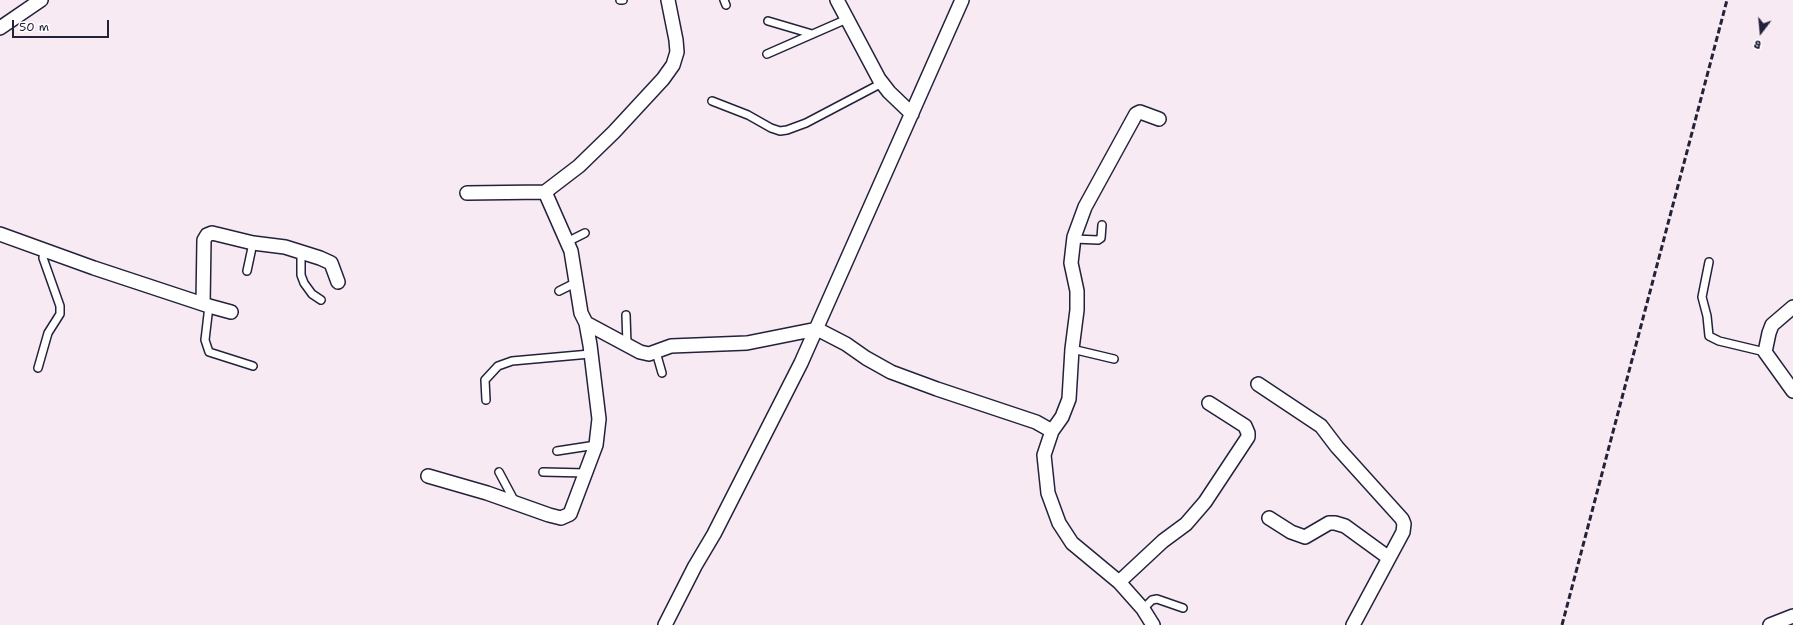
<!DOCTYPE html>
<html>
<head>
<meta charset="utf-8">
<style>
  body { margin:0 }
  #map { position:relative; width:1793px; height:625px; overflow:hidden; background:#f8eaf3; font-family:"Shantell Sans",sans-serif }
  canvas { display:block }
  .north { position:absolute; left:1741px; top:12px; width:40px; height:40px; -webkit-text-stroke:3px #fff; paint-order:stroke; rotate:196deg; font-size:11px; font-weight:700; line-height:16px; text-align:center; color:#22223b }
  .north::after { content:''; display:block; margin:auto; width:14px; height:18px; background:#22223b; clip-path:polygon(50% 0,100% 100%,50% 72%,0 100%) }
  .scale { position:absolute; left:12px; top:20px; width:97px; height:18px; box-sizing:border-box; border:2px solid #22223b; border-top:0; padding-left:5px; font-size:12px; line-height:14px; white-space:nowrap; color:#22223b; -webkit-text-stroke:3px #fff; paint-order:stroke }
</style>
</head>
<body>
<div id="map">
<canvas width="1793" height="625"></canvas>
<div class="north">B</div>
<div class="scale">50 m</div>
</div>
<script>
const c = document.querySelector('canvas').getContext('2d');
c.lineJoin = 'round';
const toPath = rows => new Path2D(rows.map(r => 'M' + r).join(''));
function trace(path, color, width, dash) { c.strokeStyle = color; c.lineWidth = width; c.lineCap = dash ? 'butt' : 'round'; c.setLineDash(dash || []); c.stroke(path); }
const service = toPath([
  [620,0,623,0],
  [724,0,726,5],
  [768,21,812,34],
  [767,54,847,19],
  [712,101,748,115,771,128,780,131,787,130,806,123,882,83],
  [1074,239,1098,240,1101,238,1102,225],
  [567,242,585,233],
  [301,252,301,275,304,283,312,294,321,300],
  [1709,262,1702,297,1707,316,1709,336,1719,341,1765,352],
  [247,271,253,243],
  [559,291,577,282],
  [209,306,205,340,209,352,253,366],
  [626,315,627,345],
  [1072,349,1114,359],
  [656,352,662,373],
  [38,368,48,333,60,314,60,306,43,258,44,251],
  [486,400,485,380,498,366,512,361,590,354],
  [557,451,596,445],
  [499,472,515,502],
  [543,472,586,473],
  [1143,609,1152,600,1157,599,1183,608]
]);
const minor = toPath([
  [837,0,879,79,889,92,912,114],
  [0,28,41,0],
  [467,193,545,192,579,166,614,132,663,79,673,65,677,52,676,40,668,0],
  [0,234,94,268,209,306,231,312],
  [203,304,204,240,207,235,212,233,253,243,285,247,320,258,331,263,338,282],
  [1793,307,1772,325,1769,333,1765,352,1793,391],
  [586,323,640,352,649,354,671,346,747,343,817,329,846,344,866,358,891,372,937,389,1036,422,1052,431,1044,455,1048,493,1059,523,1072,543,1119,582,1143,609,1153,625],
  [1258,384,1321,426,1337,447,1402,519,1404,524,1403,532,1353,625],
  [1052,431,1062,417,1069,399,1072,349,1077,310,1077,291,1071,263,1074,237,1085,207,1136,114,1140,112,1159,119],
  [428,476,487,493,549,515,561,518,570,514,596,445,599,419,590,345,586,323,581,313,571,251,545,192],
  [1269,518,1291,532,1305,537,1329,523,1335,523,1345,526,1389,558],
  [1119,582,1163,541,1186,524,1205,502,1248,437,1248,433,1245,426,1209,403],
  [665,625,695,566,714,534,801,363,962,0],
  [1770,625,1793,616]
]);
trace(service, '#22223b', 10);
trace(minor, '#22223b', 16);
trace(service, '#fff', 7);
trace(minor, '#fff', 13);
trace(toPath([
  [1562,625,1727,0]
]), '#22223b', 3, [6, 3]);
</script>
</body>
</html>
